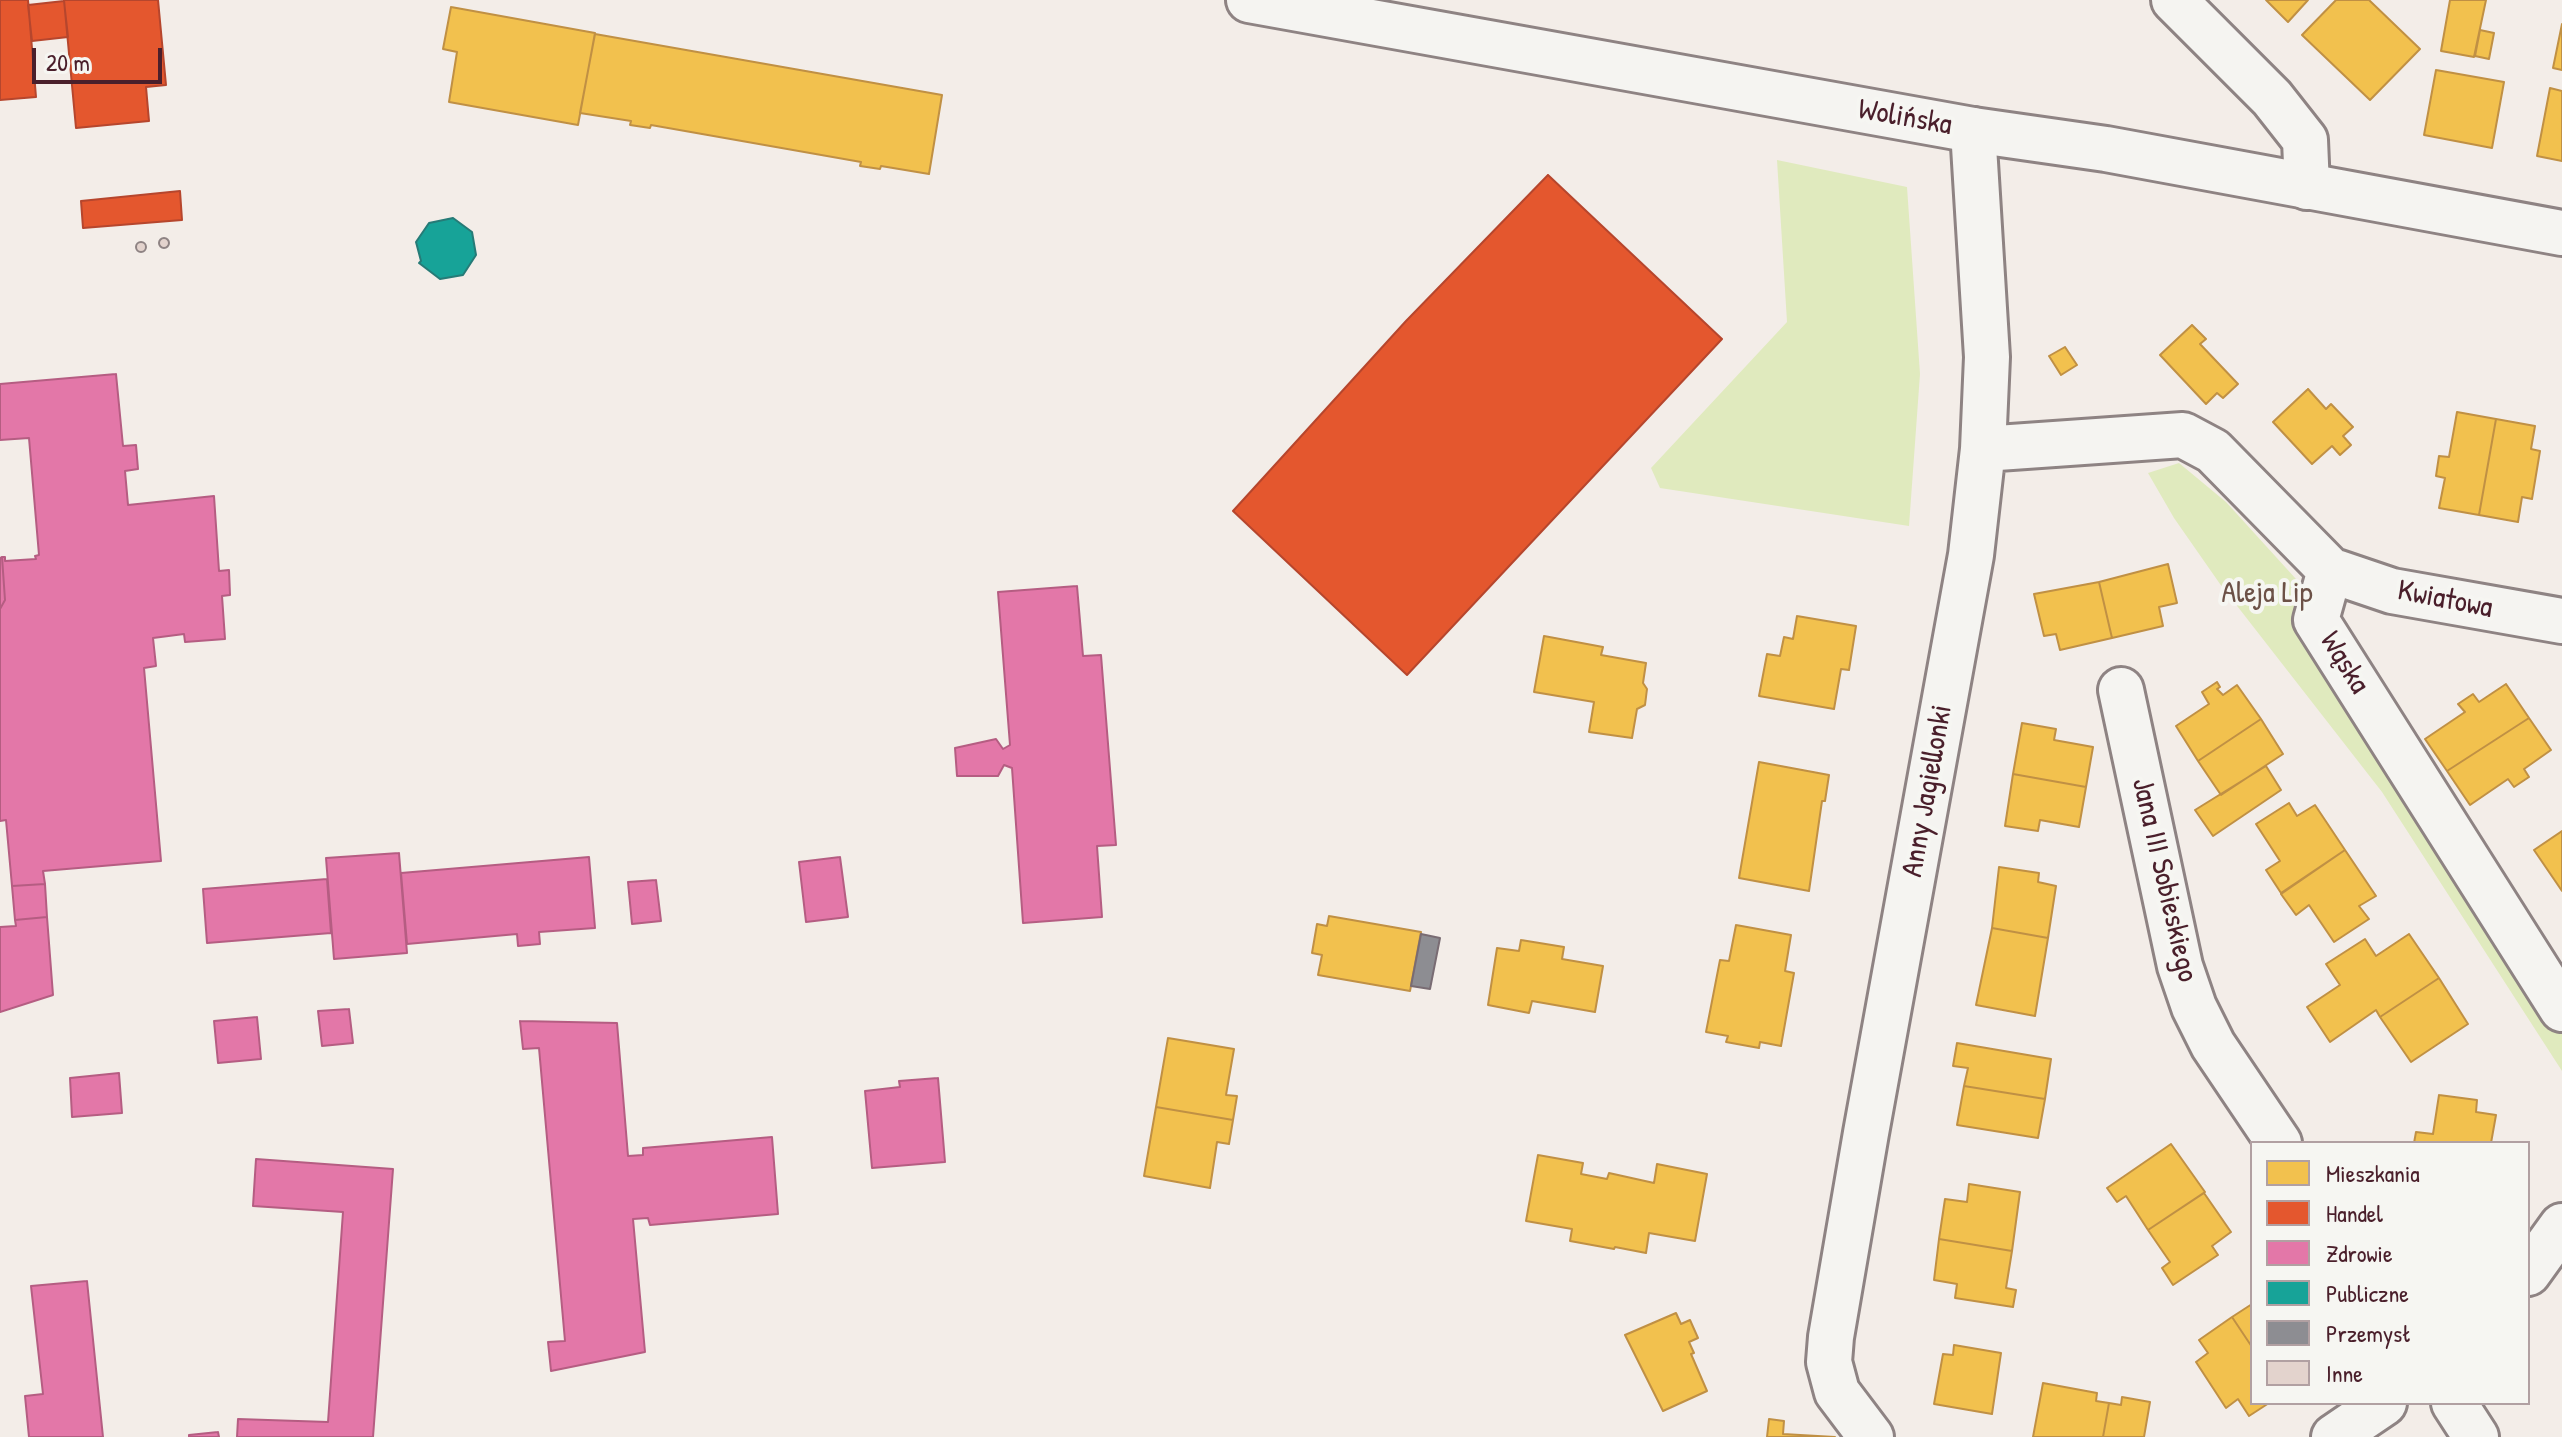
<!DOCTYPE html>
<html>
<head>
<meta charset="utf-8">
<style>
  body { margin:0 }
  #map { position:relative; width:2562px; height:1437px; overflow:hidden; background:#f3ede8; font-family:"Patrick Hand",sans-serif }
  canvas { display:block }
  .legend { position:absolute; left:2250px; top:1141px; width:280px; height:264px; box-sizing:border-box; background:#f6f6f2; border:2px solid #b1a0a2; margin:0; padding:10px 14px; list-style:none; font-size:24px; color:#4a1f2b }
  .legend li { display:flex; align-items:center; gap:16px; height:40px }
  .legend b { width:40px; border:2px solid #b1a0a2 }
  .scale { position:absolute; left:32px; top:48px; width:130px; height:36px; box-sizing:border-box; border:4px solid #4a1f2b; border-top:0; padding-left:10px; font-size:24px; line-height:28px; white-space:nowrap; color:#4a1f2b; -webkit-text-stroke:6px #f6f6f2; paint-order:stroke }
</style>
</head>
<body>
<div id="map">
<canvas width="2562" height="1437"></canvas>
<ul class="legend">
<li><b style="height:22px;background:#f2c14e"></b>Mieszkania</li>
<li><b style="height:22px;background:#e4572e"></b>Handel</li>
<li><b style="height:22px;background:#e377a8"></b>Zdrowie</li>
<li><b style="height:22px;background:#17a398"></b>Publiczne</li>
<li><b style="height:22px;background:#8d8d92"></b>Przemysł</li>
<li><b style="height:22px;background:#e3d3cd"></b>Inne</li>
</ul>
<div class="scale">20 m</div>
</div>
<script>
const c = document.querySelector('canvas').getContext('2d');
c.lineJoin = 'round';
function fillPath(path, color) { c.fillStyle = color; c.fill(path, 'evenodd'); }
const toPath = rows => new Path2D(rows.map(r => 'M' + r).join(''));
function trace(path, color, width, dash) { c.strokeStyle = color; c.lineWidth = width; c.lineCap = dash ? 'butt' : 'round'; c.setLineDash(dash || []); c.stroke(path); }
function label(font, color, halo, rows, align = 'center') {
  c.font = font + ' "Patrick Hand",sans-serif'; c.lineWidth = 8; c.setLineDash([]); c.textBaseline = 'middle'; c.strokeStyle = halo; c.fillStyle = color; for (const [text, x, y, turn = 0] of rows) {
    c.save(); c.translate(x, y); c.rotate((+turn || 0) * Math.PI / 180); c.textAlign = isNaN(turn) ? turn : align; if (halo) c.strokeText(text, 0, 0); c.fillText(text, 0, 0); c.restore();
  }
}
fillPath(toPath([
  [1777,160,1907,187,1920,374,1909,526,1660,488,1651,468,1787,322],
  [2179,463,2226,502,2296,579,2384,701,2562,980,2562,1071,2382,792,2220,584,2174,518,2148,473]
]), '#e0eabe');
const homes = toPath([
  [2266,0,2308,0,2288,22,2266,0],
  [2336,0,2369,0,2420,49,2370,100,2302,35,2336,0],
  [2450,0,2486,0,2474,57,2441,51,2450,0],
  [451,7,595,33,578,125,449,102,457,52,443,49,451,7],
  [2562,24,2562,70,2553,68,2562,24],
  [2480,30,2494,33,2489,59,2475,56,2480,30],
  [595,34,942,95,929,174,881,166,880,169,860,166,861,162,651,125,650,128,630,125,631,121,580,113,595,34],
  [2436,70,2504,82,2492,148,2424,135,2436,70],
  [2550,88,2562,91,2562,161,2537,156,2550,88],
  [2192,325,2206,339,2200,344,2238,384,2223,398,2217,393,2206,404,2160,355,2192,325],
  [2065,347,2077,365,2061,375,2049,356,2065,347],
  [2308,389,2326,409,2331,404,2353,427,2343,436,2351,445,2340,455,2332,446,2312,464,2273,422,2308,389],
  [2457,412,2496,419,2479,515,2439,508,2445,478,2436,476,2439,456,2449,457,2457,412],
  [2496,419,2535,426,2531,449,2540,451,2532,499,2522,497,2518,522,2479,515,2496,419],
  [2168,564,2177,603,2159,607,2163,626,2112,638,2099,582,2168,564],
  [2099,582,2112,638,2060,650,2056,634,2044,636,2034,594,2099,582],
  [1797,616,1856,626,1849,670,1841,669,1834,709,1759,696,1767,654,1780,656,1784,637,1793,639,1797,616],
  [1544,636,1603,647,1601,655,1646,663,1643,683,1647,689,1645,705,1637,709,1632,738,1589,732,1594,702,1534,692,1544,636],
  [2217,682,2220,687,2217,689,2223,695,2237,685,2261,719,2198,761,2176,726,2209,704,2202,692,2217,682],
  [2506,684,2529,718,2447,771,2425,739,2465,712,2458,704,2473,694,2479,702,2506,684],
  [2529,718,2551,750,2524,769,2529,777,2514,787,2508,779,2470,805,2447,771,2529,718],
  [2261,719,2283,754,2221,795,2198,761,2261,719],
  [2022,723,2056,729,2054,740,2093,747,2086,787,2013,774,2022,723],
  [1759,762,1829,775,1825,801,1822,801,1809,891,1739,878,1759,762],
  [2266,766,2281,790,2213,836,2195,810,2266,766],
  [2013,774,2086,787,2079,827,2040,820,2038,831,2005,826,2013,774],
  [2289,803,2297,816,2315,805,2345,850,2281,893,2266,870,2280,861,2256,824,2289,803],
  [2562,831,2562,891,2534,850,2562,831],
  [2345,850,2376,896,2359,906,2369,919,2334,942,2309,905,2296,915,2281,894,2345,850],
  [1999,867,2039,873,2038,882,2056,886,2048,938,1992,928,1999,867],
  [1329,916,1421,932,1410,991,1318,975,1322,955,1312,953,1317,924,1327,926,1329,916],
  [1736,925,1791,935,1785,971,1794,973,1781,1046,1760,1042,1759,1048,1726,1042,1728,1036,1706,1032,1720,960,1729,961,1736,925],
  [1992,928,2048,938,2035,1016,1976,1005,1992,928],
  [2409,934,2439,978,2380,1017,2376,1010,2330,1042,2307,1007,2340,985,2326,964,2365,939,2376,956,2409,934],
  [1521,940,1564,947,1562,959,1603,966,1595,1012,1532,1001,1529,1013,1488,1005,1497,948,1519,951,1521,940],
  [2439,978,2468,1024,2411,1062,2380,1017,2439,978],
  [1168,1038,1234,1049,1226,1095,1237,1096,1233,1120,1156,1107,1168,1038],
  [1957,1043,2051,1059,2045,1099,1964,1086,1968,1068,1953,1066,1957,1043],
  [1964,1086,2045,1099,2038,1138,1957,1125,1964,1086],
  [2439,1095,2477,1100,2476,1112,2496,1115,2491,1143,2414,1143,2416,1132,2433,1134,2439,1095],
  [1156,1107,1233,1120,1229,1144,1217,1142,1210,1188,1144,1176,1156,1107],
  [2171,1144,2205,1192,2148,1230,2126,1196,2117,1202,2107,1188,2171,1144],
  [1538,1155,1583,1163,1581,1174,1607,1179,1609,1173,1654,1183,1657,1164,1707,1174,1695,1241,1649,1233,1646,1253,1615,1247,1614,1249,1570,1241,1572,1229,1526,1221,1538,1155],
  [1969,1184,2020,1192,2012,1251,1939,1239,1945,1199,1967,1202,1969,1184],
  [2204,1193,2231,1232,2212,1246,2218,1255,2173,1285,2162,1268,2170,1262,2148,1230,2204,1193],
  [1939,1239,2012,1251,2006,1288,2016,1290,2013,1307,1955,1298,1957,1284,1934,1280,1939,1239],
  [2252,1304,2252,1347,2232,1317,2252,1304],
  [1676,1313,1681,1324,1690,1320,1698,1338,1689,1342,1694,1353,1691,1354,1707,1391,1663,1411,1625,1335,1676,1313],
  [2232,1317,2252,1347,2252,1403,2269,1403,2249,1416,2238,1399,2226,1408,2196,1362,2208,1353,2199,1340,2232,1317],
  [1954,1345,2001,1353,1992,1414,1934,1404,1943,1354,1953,1355,1954,1345],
  [2043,1383,2097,1393,2096,1401,2109,1403,2103,1437,2033,1437,2043,1383],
  [2122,1397,2150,1402,2144,1437,2103,1437,2109,1403,2121,1405,2122,1397],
  [1769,1419,1784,1421,1783,1434,1835,1437,1767,1437,1769,1419]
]);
fillPath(homes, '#f2c14e');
trace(homes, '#c09044', 2);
const shops = toPath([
  [0,0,28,0,36,97,0,100,0,0],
  [158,0,166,85,146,87,149,121,76,128,64,0,158,0],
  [64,1,68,37,32,41,28,5,64,1],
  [1548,175,1722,339,1407,675,1233,511,1406,321,1548,175],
  [180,191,182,220,83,228,81,201,180,191]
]);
fillPath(shops, '#e4572e');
trace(shops, '#b6462d', 2);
const health = toPath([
  [116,374,123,446,136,445,138,469,125,471,128,505,214,496,219,571,229,570,230,595,222,596,225,639,185,642,184,634,153,638,156,666,144,668,161,861,43,871,45,884,12,886,6,820,0,821,0,609,5,600,2,557,5,557,5,561,36,559,35,556,39,555,29,438,0,440,0,384,116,374],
  [2,557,5,600,0,609,0,558,2,557],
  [1077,586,1083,656,1101,655,1116,845,1097,846,1102,917,1023,923,1012,768,1004,765,998,776,957,776,955,748,996,739,1003,749,1010,745,998,592,1077,586],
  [399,853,407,953,334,959,326,858,399,853],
  [589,857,595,928,539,932,540,944,518,946,517,934,407,944,401,873,589,857],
  [840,857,848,917,806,922,799,862,840,857],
  [327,879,331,933,207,943,203,889,327,879],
  [656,880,661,921,632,924,628,882,656,880],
  [45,884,47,917,15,920,12,886,45,884],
  [47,917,53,995,0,1012,0,927,16,926,15,920,47,917],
  [349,1009,353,1043,322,1046,318,1011,349,1009],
  [257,1017,261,1059,218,1063,214,1021,257,1017],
  [520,1021,617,1023,628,1156,643,1155,643,1148,772,1137,778,1214,650,1225,648,1218,633,1219,645,1352,551,1371,548,1342,565,1341,539,1048,523,1049,520,1021],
  [119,1073,122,1113,72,1117,70,1078,119,1073],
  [938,1078,945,1162,872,1168,865,1091,900,1087,899,1081,938,1078],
  [256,1159,393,1169,373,1437,237,1437,238,1419,328,1422,343,1212,253,1206,256,1159],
  [87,1281,103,1437,29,1437,25,1396,43,1394,31,1286,87,1281],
  [218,1432,219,1437,189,1437,189,1435,218,1432]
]);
fillPath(health, '#e377a8');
trace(health, '#b55d82', 2);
const public = toPath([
  [453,218,472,232,476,255,463,275,440,279,419,263,421,261,416,242,429,223,453,218]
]);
fillPath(public, '#17a398');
trace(public, '#267b77', 2);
const industry = toPath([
  [1421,934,1440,938,1430,989,1411,986,1421,934]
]);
fillPath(industry, '#8d8d92');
trace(industry, '#796c73', 2);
const building = toPath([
  '159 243a5 5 0 1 1 10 0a5 5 0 1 1-10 0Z',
  '136 247a5 5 0 1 1 10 0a5 5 0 1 1-10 0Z'
]);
fillPath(building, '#e3d3cd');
trace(building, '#8e8383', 2);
const minor = toPath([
  [2174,0,2272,98,2305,140,2307,187],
  [1983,449,2183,435,2213,451,2330,570,2392,591,2562,621],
  [2330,570,2316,620,2562,1009],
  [2121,690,2180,966,2194,1007,2213,1045,2279,1143],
  [2528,1273,2562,1226],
  [2454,1403,2476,1437],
  [1871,1437,1837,1392,1829,1362,1831,1337,1866,1133,1971,555,1983,449,1987,357,1973,130],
  [2334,1437,2384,1403]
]);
const tertiary = toPath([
  [1249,0,1973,130,2106,149,2562,233]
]);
trace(minor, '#8e8383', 50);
trace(tertiary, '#8e8383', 50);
trace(minor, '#f5f4f1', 44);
trace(tertiary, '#f5f4f1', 44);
label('30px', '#4a1f2b', '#f6f6f2', [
  ["Wolińska",1905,118,10],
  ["Kwiatowa",2445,600,11],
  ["Wąska",2344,663,58],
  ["Anny Jagiellonki",1928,791,-80],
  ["Jana III Sobieskiego",2164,880,77]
]);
label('30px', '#6c5147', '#f6f6f2', [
  ["Aleja Lip",2267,594]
]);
</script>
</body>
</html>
